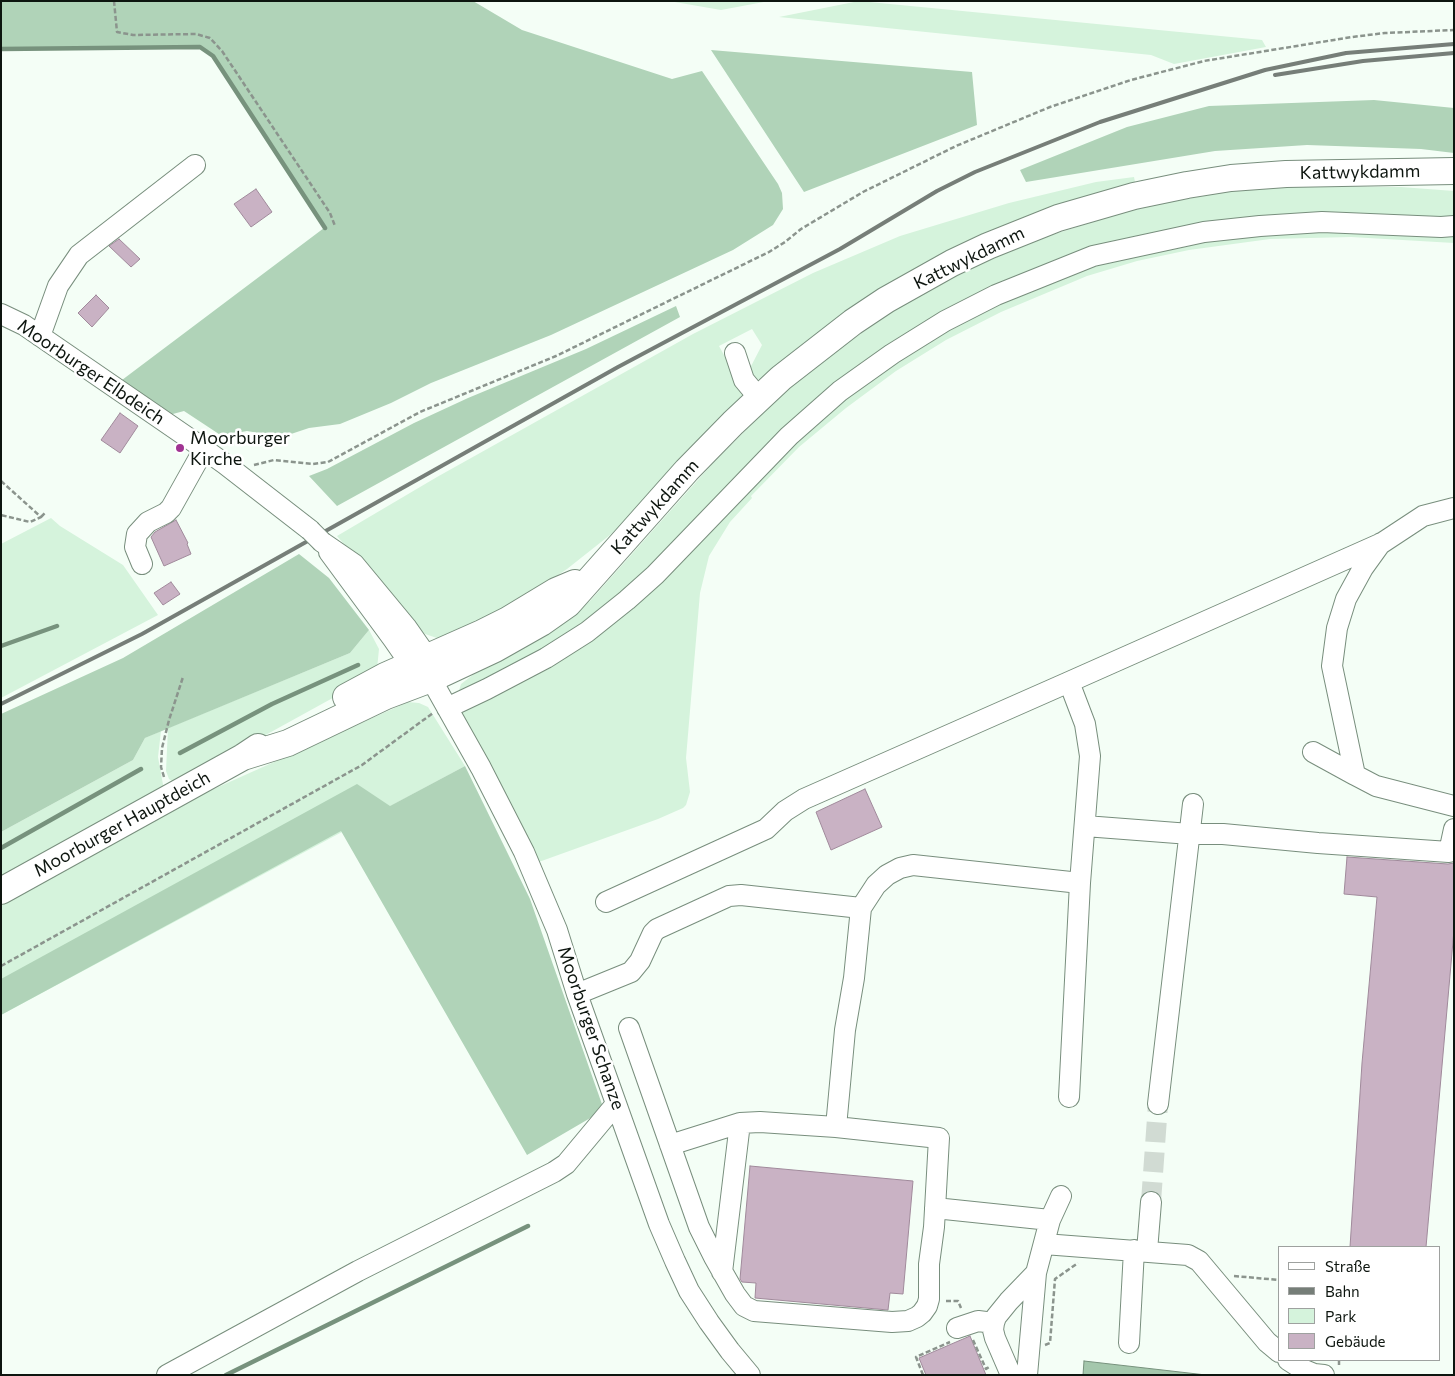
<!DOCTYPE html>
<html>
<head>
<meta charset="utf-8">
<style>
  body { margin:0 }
  #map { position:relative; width:1455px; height:1376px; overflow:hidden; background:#f4fef6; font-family:Commissioner,sans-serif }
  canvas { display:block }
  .frame { position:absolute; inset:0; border:2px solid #0d150f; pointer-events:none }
  .legend { position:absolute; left:1278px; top:1246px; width:162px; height:115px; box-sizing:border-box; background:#fff; border:1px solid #9ea19f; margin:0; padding:6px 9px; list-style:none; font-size:15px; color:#0d150f }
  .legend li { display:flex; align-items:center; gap:10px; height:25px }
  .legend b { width:25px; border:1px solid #9ea19f }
</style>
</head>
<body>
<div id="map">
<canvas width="1455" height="1376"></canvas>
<div class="frame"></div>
<ul class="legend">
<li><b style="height:6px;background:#fff"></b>Straße</li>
<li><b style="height:6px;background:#767e78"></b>Bahn</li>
<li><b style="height:14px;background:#d5f3dc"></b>Park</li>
<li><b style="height:14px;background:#c9b2c4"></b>Gebäude</li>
</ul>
</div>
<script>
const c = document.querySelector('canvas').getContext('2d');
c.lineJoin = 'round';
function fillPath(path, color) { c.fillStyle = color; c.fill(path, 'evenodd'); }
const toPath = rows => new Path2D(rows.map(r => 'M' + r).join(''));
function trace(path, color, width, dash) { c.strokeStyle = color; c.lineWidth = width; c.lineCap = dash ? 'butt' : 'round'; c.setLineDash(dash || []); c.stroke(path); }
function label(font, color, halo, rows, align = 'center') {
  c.font = font + ' Commissioner,sans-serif'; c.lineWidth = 5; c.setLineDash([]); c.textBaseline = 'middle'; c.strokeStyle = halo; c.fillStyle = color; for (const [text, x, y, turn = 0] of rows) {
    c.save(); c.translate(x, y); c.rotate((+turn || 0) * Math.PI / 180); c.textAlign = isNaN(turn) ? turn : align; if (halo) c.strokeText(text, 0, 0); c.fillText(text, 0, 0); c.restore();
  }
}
fillPath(toPath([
  [669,1,769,1,721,10],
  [859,1,1262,40,1266,47,1174,64,1151,55,779,17],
  [1134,177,1136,187,1096,197,761,379,753,379,748,372,762,345,752,329,719,346,742,388,743,393,742,398,648,500,610,535,567,569,533,592,486,617,440,639,425,634,416,628,337,536,437,477,693,334,813,273,900,236,1009,203,1096,182],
  [1313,186,1401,187,1454,191,1454,243,1351,237,1270,239,1189,250,1137,261,1087,276,1001,312,946,340,896,371,846,408,799,447,751,496,752,498,730,522,709,556,700,593,686,758,690,792,686,805,683,808,658,819,536,863,460,711,584,630,458,694,461,684,474,674,554,630,590,601,713,463,781,395,827,357,895,310,939,284,1004,253,1039,239,1121,213,1165,203,1220,193,1271,187],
  [51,518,60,526,123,565,158,615,1,698,1,544],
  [369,630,379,649,377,669,378,673,262,737,175,783,169,779,166,771,168,728,350,653],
  [408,702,419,703,428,707,465,766,1,1015,1,906,187,801],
  [161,731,158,757,164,790,1,882,1,832,133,760,145,738]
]), '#d5f3dc');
fillPath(toPath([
  [1,1,473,1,522,30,672,79,702,71,778,184,782,193,783,209,773,225,733,250,551,335,431,383,391,403,340,424,309,428,282,437,247,431,236,433,228,440,184,411,169,415,122,380,324,228,213,56,200,47,1,49],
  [711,50,972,72,977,125,804,192],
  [1374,100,1454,108,1454,153,1421,149,1307,145,1215,151,1026,182,1020,170,1127,127,1209,106],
  [676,306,680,317,337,506,309,476,327,469,414,423,468,398,586,349],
  [299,554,329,578,369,630,350,653,145,738,133,760,1,832,1,714,123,658],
  [465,766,530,899,604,1110,527,1155,341,831,1,1015,1,979,357,784,390,806]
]), '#b0d3b8');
const water = toPath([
  [1084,1361,1206,1375,1083,1375,1084,1361]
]);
fillPath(water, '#a4c7ac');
trace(water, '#77927d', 1);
trace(toPath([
  [1,49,200,47,213,56,325,228],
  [1,646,57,626],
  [180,753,272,704,358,665],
  [1,848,141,769],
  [226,1375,528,1226]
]), '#77927d', 4.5);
const building = toPath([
  [256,189,272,212,251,227,234,204,256,189],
  [119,239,140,259,131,267,109,246,119,239],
  [96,295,109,308,92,327,78,313,96,295],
  [120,413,138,426,120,453,101,440,120,413],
  [176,520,188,543,187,544,191,554,164,566,151,537,155,532,176,520],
  [171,582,180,594,163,605,154,593,171,582],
  [865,789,882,827,831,850,816,812,865,789],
  [1347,857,1448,864,1454,863,1454,930,1426,1247,1350,1247,1362,1063,1377,897,1344,894,1347,857],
  [750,1166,913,1181,903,1294,890,1293,888,1310,755,1298,756,1283,742,1282,740,1279,750,1166],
  [970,1336,986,1375,926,1375,919,1358,970,1336]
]);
fillPath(building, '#c9b2c4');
trace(building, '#a08a9b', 1);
trace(toPath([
  [1151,1202,1158,1104]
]), '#d1dbd3', 20, [20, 10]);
const minor = toPath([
  [1,314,24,325,187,437,225,464,310,530],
  [40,336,58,286,79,255,195,165],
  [735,353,744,380,759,398],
  [322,542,354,564,407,628,428,658],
  [1381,543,1363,568,1346,599,1337,628,1332,666,1355,775,1376,786,1454,806],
  [329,552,393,639,411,665],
  [142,564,135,547,137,534,148,522,166,513,171,508,204,449],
  [431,679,481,768,524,852,557,930,577,994,659,1224,675,1261,689,1291,709,1322,730,1351,750,1375],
  [1069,682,1382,543,1423,516,1454,508],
  [447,708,487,689,546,658,587,632,627,600,655,575,789,436,840,391,892,354,945,321,996,295,1093,256,1204,232,1260,226,1322,222,1441,227,1454,226],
  [1313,752,1355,775],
  [1085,826,1190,834,1223,834,1318,843,1449,852,1454,829],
  [606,902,766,829,785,811,804,799,1069,682,1085,724,1090,756,1080,883,1069,1097],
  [861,908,876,885,887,875,900,868,913,865,1080,883],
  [577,994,631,972,640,961,653,933,657,929,729,896,741,895,861,908,854,978,845,1030,836,1127,760,1122,740,1123,670,1145],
  [629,1028,699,1227,714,1257,735,1294,744,1306,754,1311,892,1322,908,1321,917,1317,922,1313,927,1306,929,1299,929,1264,934,1227,939,1138,836,1127],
  [1158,1104,1193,804],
  [935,1208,1050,1220],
  [1044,1244,1188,1255,1199,1261,1267,1342,1279,1352],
  [1147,1251,1151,1202],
  [722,1272,740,1123],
  [957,1328,978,1321,994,1323],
  [1129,1343,1134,1250],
  [1288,1360,1302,1369,1314,1374,1324,1375],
  [167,1375,358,1271,554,1172,566,1164,616,1104],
  [1011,1375,995,1338,993,1330,994,1323,996,1317,1009,1301,1036,1273],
  [1027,1375,1036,1273,1050,1220,1061,1196]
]);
const major = toPath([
  [346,697,385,676,482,633,508,620,556,591,575,583],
  [243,757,288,743,386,696,431,679,495,649,541,623,568,604,687,470,733,423,781,378,853,322,886,300,952,263,988,246,1058,218,1134,196,1187,185,1231,178,1286,174,1454,171],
  [1,891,243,757,258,747]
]);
trace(minor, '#788e7d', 22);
trace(major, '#788e7d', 28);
trace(toPath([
  [114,1,117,32,133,35,196,34,210,38,222,51,330,213,335,226],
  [254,465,274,460,313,464,328,462,420,412,556,356,769,252,785,242,801,229,863,192,956,146,1050,107,1131,80,1204,61,1352,37,1385,33,1454,30],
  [1,481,41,517,30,522,1,515],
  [41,517,45,513],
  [164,777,161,767,162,748,169,720,183,677],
  [1,966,362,765,433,713],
  [1234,1276,1279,1280],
  [946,1301,958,1301,961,1308],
  [973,1340,986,1369,989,1367],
  [1045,1345,1050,1343,1055,1279,1078,1263],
  [1339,1360,1339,1366],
  [923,1375,916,1357,950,1342]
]), '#8b948d', 2.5, [5, 2.5]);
trace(minor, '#fff', 20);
trace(major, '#fff', 26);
trace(toPath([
  [1275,75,1363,61,1454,53],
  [1,704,142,634,618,367,840,249,937,191,975,172,1100,122,1265,70,1346,53,1454,44]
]), '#767e78', 4);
const minorBridge = toPath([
  [310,530,322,542]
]);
trace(minorBridge, '#788e7d', 22, []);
trace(minorBridge, '#fff', 20);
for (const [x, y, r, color] of [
  [180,448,5,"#a13493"]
]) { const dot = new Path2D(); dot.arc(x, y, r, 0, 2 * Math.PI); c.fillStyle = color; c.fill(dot); trace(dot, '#fff', 2); }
label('18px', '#0d150f', '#fff', [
  ["Kattwykdamm",1360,172,-1],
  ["Kattwykdamm",969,258,-26],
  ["Moorburger Elbdeich",91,372,34],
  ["Kattwykdamm",655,507,-48],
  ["Moorburger Hauptdeich",122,824,-29],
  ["Moorburger Schanze",591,1028,71]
]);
label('18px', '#0d150f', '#fff', [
  ["Moorburger",190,438],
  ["Kirche",190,459]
], 'left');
</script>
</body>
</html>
